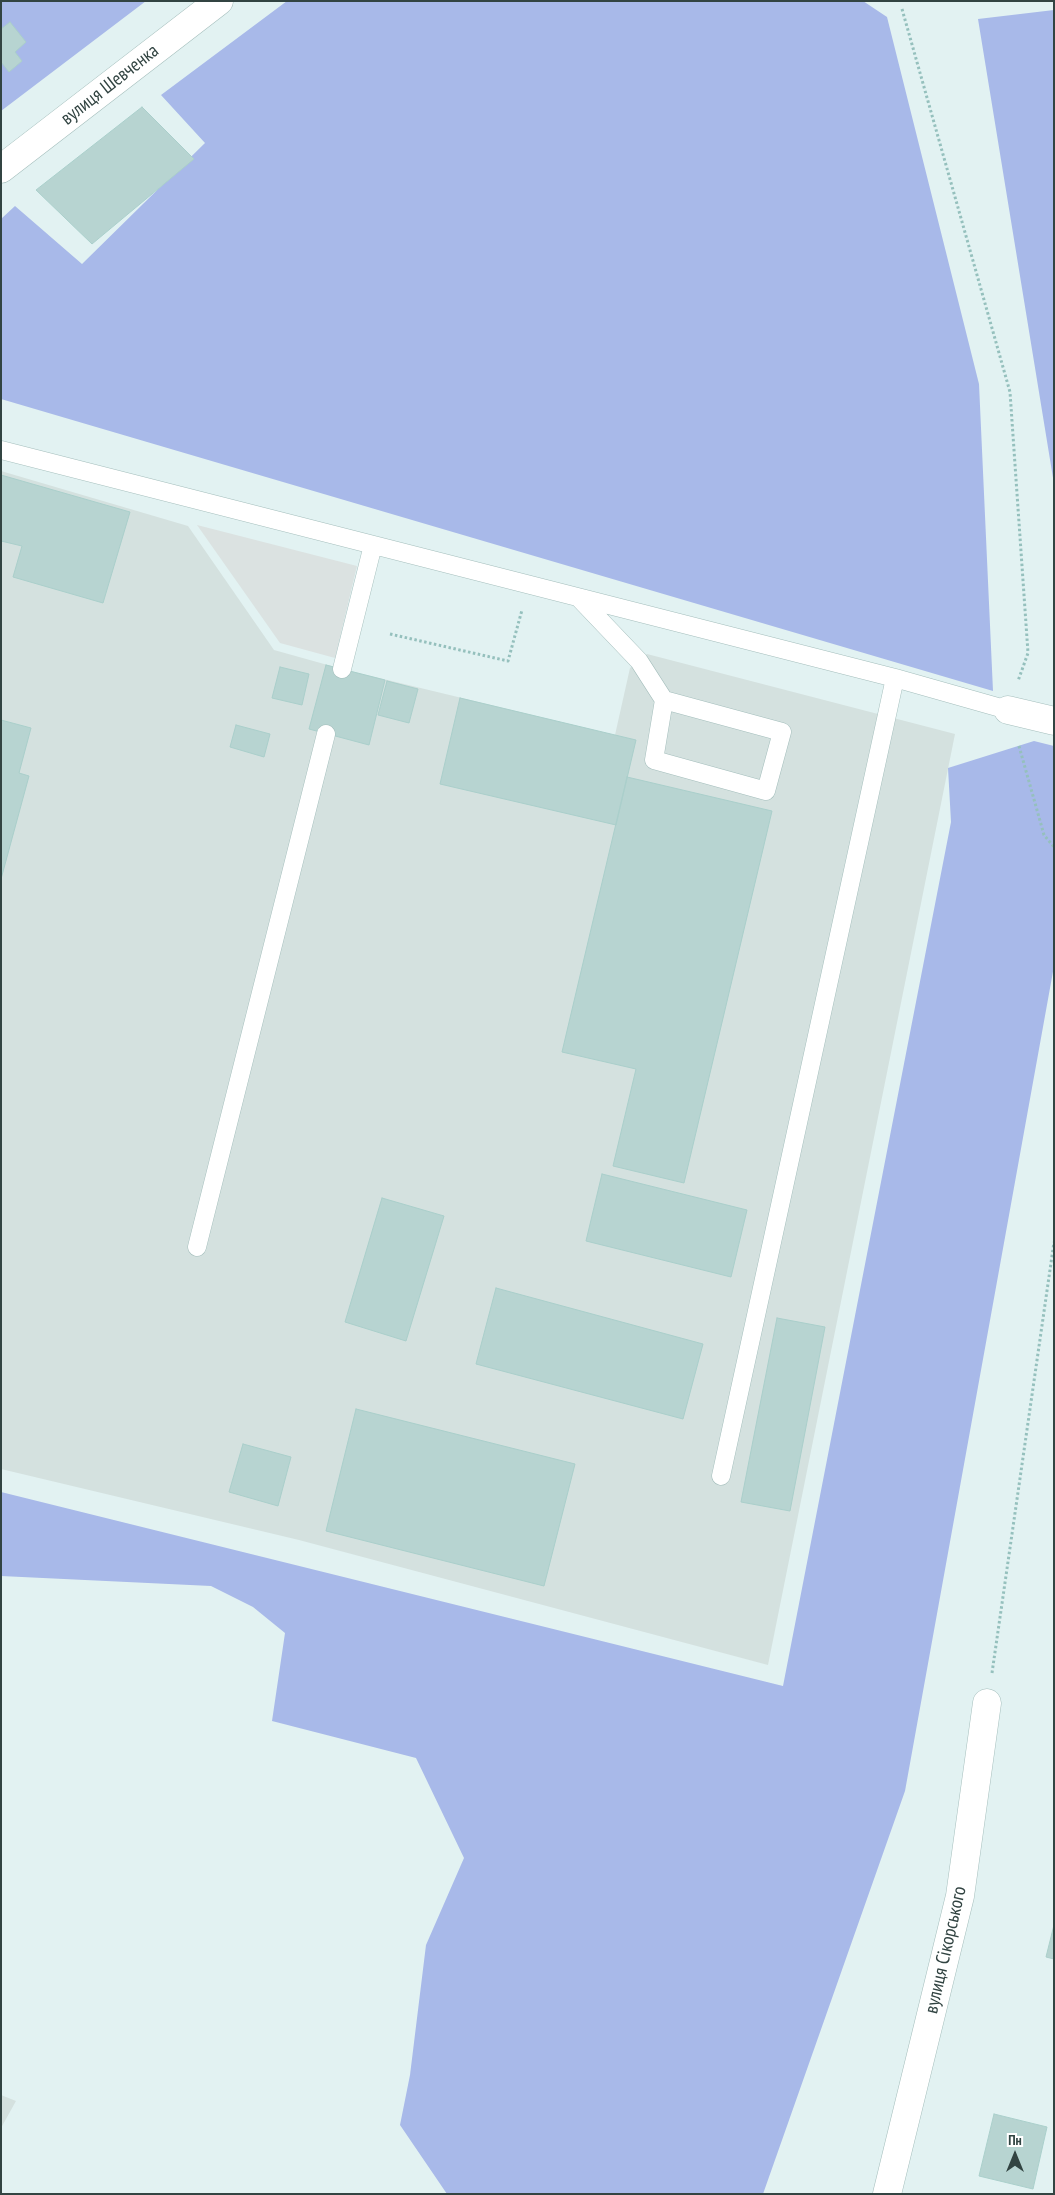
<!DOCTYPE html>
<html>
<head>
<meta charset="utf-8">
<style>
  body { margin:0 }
  #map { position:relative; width:1055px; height:2195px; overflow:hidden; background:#e2f2f2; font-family:"PT Sans Narrow",sans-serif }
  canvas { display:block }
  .frame { position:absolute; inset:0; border:2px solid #324442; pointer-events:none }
  .north { position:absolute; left:990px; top:2130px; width:50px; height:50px; -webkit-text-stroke:4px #fff; paint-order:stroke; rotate:0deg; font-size:14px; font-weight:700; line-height:20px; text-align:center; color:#324442 }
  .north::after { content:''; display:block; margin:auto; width:18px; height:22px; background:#324442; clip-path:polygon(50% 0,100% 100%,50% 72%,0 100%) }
</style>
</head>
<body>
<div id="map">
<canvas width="1055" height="2195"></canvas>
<div class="frame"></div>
<div class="north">Пн</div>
</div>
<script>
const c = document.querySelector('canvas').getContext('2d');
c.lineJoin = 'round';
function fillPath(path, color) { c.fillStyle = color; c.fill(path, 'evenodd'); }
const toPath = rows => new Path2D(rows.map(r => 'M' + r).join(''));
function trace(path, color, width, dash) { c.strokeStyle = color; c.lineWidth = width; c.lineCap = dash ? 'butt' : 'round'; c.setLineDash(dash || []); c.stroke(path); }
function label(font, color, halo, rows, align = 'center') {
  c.font = font + ' "PT Sans Narrow",sans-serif'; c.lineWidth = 5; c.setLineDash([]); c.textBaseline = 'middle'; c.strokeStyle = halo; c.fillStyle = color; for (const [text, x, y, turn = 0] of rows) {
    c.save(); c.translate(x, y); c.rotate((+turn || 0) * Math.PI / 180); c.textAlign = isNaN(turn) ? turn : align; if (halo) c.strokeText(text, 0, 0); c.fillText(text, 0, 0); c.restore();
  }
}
fillPath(toPath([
  [1,471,188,526,274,650,342,669,615,735,630,668,647,654,955,734,768,1665,299,1540,1,1469],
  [1,2095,16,2101,1,2128]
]), '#d4e1df');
fillPath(toPath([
  [1,1,146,1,1,111],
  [287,1,863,1,887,17,979,384,993,691,1,399,1,219,15,206,82,264,205,143,161,95],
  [1054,10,1054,484,978,19],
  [1034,741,1054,746,1054,966,905,1791,763,2194,447,2194,400,2125,410,2075,426,1945,464,1858,416,1758,272,1721,285,1633,253,1607,211,1586,1,1576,1,1492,783,1686,951,822,948,768]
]), '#a8b9e9');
fillPath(toPath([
  [197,525,357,566,335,658,280,643]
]), '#dbe2e1');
const building = toPath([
  [10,22,26,42,15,52,22,61,9,72,1,62,1,29,10,22],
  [142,107,194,159,92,244,36,190,142,107],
  [1,475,130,512,103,603,13,577,22,546,1,541,1,475],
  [326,665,385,680,369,745,309,729,326,665],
  [280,667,309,674,302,705,272,698,280,667],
  [387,681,418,689,409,723,378,715,387,681],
  [460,698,636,740,616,825,440,784,460,698],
  [1,720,31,728,19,773,29,776,1,879,1,720],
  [236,725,270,734,264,757,230,747,236,725],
  [627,777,772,811,684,1183,613,1166,636,1069,562,1052,627,777],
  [602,1174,747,1210,731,1277,586,1241,602,1174],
  [382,1198,444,1216,406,1341,345,1322,382,1198],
  [496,1288,703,1344,683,1419,476,1364,496,1288],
  [777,1318,825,1327,790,1511,741,1502,777,1318],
  [356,1409,575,1464,544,1586,326,1531,356,1409],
  [243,1444,291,1457,278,1506,229,1492,243,1444],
  [1054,1925,1054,1959,1046,1957,1054,1925],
  [994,2114,1047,2127,1033,2189,979,2176,994,2114]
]);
fillPath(building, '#b7d4d1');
trace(building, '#aacfcb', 1);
const service = toPath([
  [1,450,895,678,1008,710],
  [578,597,639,661,664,700,782,732,766,791,654,760,664,700],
  [342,669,373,545],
  [197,1247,326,734],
  [721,1476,895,678]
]);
const minor = toPath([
  [1008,710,1054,721],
  [887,2194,960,1896,987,1703]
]);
const tertiary = toPath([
  [1,169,219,1]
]);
trace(service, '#a4bebc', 19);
trace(minor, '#a4bebc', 29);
trace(tertiary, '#a4bebc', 29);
trace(toPath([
  [902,9,1010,392,1028,653,1018,681],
  [390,634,508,661,522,610],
  [1019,746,1044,835,1054,847],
  [992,1673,1054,1242]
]), '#95c0bd', 3, [2.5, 2.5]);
trace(service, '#fff', 18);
trace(minor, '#fff', 28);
trace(tertiary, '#fff', 28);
label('19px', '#324442', '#fff', [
  ["вулиця Шевченка",110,85,-38],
  ["вулиця Сікорського",946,1950,-77]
]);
</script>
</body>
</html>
